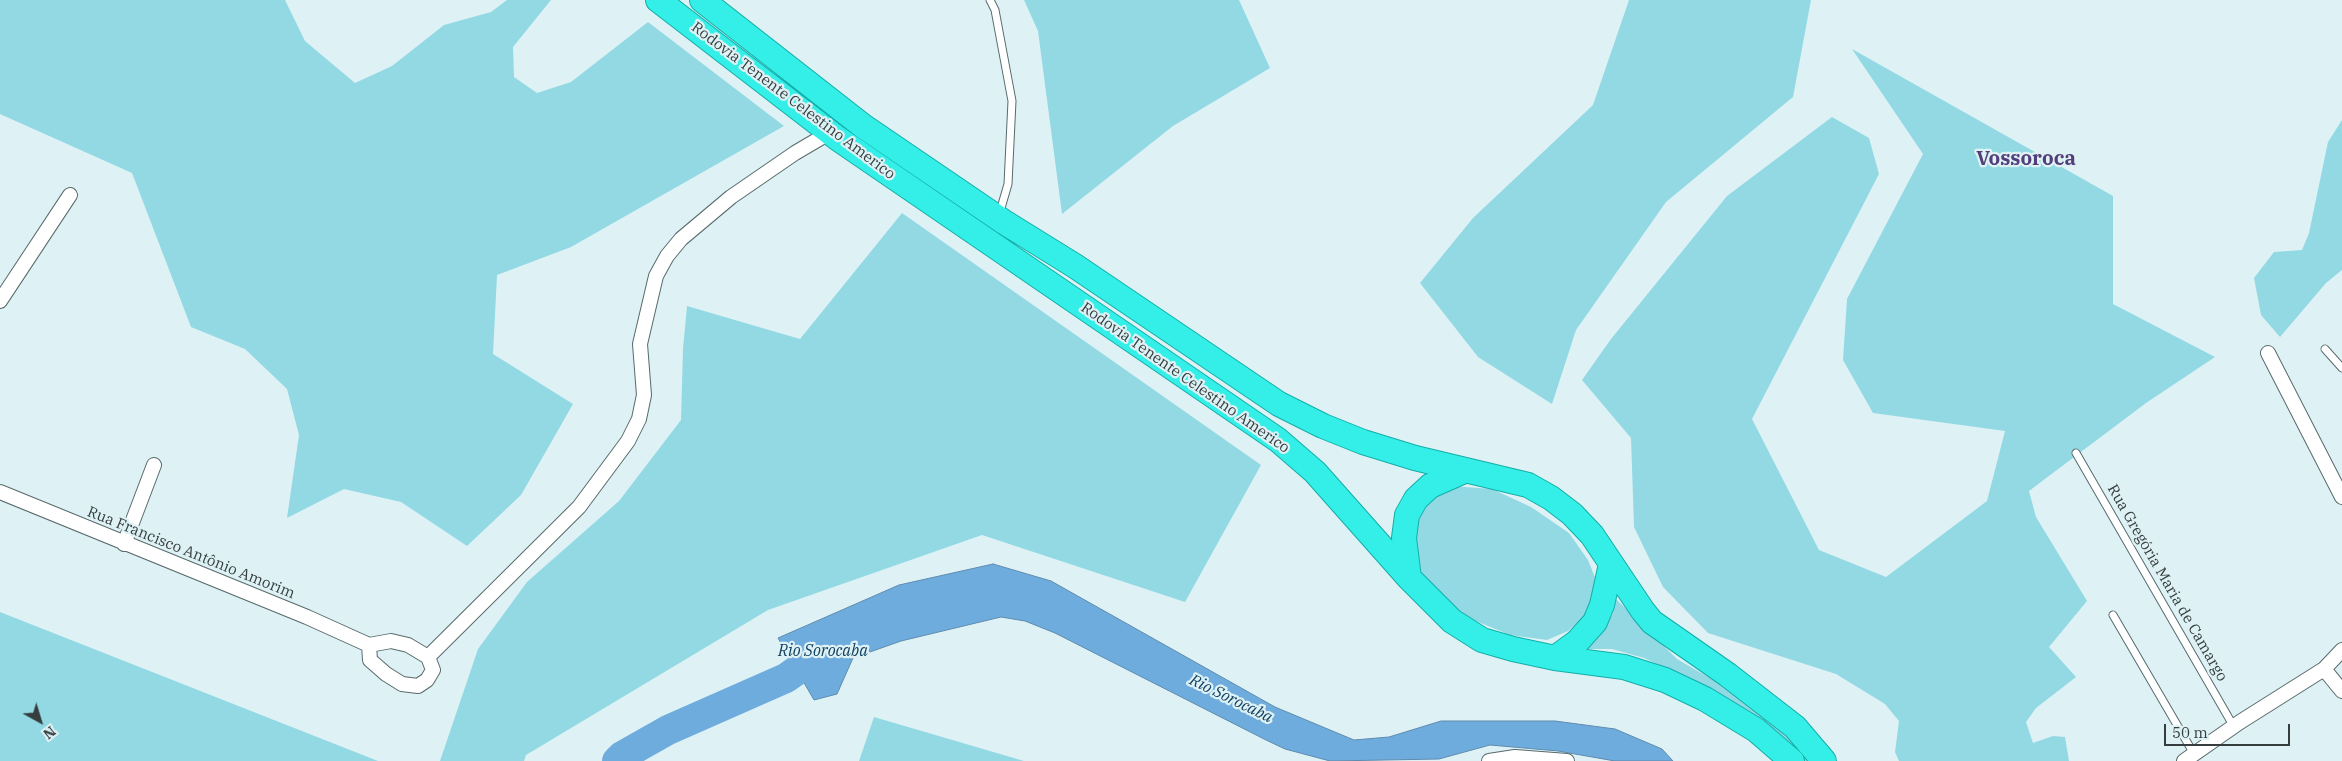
<!DOCTYPE html>
<html>
<head>
<meta charset="utf-8">
<style>
  body { margin:0 }
  #map { position:relative; width:2342px; height:761px; overflow:hidden; background:#def2f5; font-family:"IBM Plex Serif",serif }
  canvas { display:block }
  .north { position:absolute; left:15px; top:696px; width:50px; height:50px; -webkit-text-stroke:4px #def2f5; paint-order:stroke; rotate:141deg; font-size:14px; font-weight:700; line-height:20px; text-align:center; color:#353d3e }
  .north::after { content:''; display:block; margin:auto; width:18px; height:22px; background:#353d3e; clip-path:polygon(50% 0,100% 100%,50% 72%,0 100%) }
  .scale { position:absolute; left:2164px; top:724px; width:126px; height:22px; box-sizing:border-box; border:2px solid #353d3e; border-top:0; padding-left:6px; font-size:15px; line-height:18px; white-space:nowrap; color:#353d3e; -webkit-text-stroke:4px #def2f5; paint-order:stroke }
</style>
</head>
<body>
<div id="map">
<canvas width="2342" height="761"></canvas>
<div class="north">N</div>
<div class="scale">50 m</div>
</div>
<script>
const c = document.querySelector('canvas').getContext('2d');
c.lineJoin = 'round';
function fillPath(path, color) { c.fillStyle = color; c.fill(path, 'evenodd'); }
const toPath = rows => new Path2D(rows.map(r => 'M' + r).join(''));
function trace(path, color, width, dash) { c.strokeStyle = color; c.lineWidth = width; c.lineCap = dash ? 'butt' : 'round'; c.setLineDash(dash || []); c.stroke(path); }
function label(font, color, halo, rows, align = 'center') {
  c.font = font + ' "IBM Plex Serif",serif'; c.lineWidth = 4.5; c.setLineDash([]); c.textBaseline = 'middle'; c.strokeStyle = halo; c.fillStyle = color; for (const [text, x, y, turn = 0] of rows) {
    c.save(); c.translate(x, y); c.rotate((+turn || 0) * Math.PI / 180); c.textAlign = isNaN(turn) ? turn : align; if (halo) c.strokeText(text, 0, 0); c.fillText(text, 0, 0); c.restore();
  }
}
fillPath(toPath([
  [0,0,285,0,305,41,355,83,392,66,444,25,491,12,507,0,551,0,513,47,514,77,537,93,571,82,648,22,784,126,571,247,497,275,493,354,573,404,521,495,467,546,401,502,344,489,287,518,299,435,287,389,245,349,191,327,132,173,0,114],
  [1024,0,1239,0,1270,68,1173,126,1062,214,1038,31],
  [1629,0,1811,0,1793,97,1666,202,1576,330,1552,404,1478,357,1420,283,1473,218,1593,105],
  [1852,49,2113,196,2113,304,2215,357,2146,403,2029,491,2036,517,2087,601,2049,647,2076,677,2036,708,2026,722,2033,743,2053,736,2065,737,2069,761,1899,761,1895,752,1899,721,1885,704,1836,674,1708,633,1663,587,1634,527,1631,438,1582,380,1611,339,1727,196,1832,117,1869,138,1879,174,1752,419,1819,550,1886,577,1987,501,2005,431,1873,413,1843,360,1847,299,1923,154],
  [2342,120,2342,270,2326,283,2280,337,2261,315,2254,278,2274,252,2302,250,2309,233,2328,142],
  [902,213,1261,465,1185,602,982,535,768,610,526,755,524,761,440,761,478,649,527,582,619,501,681,420,683,349,687,306,800,339],
  [1451,486,1492,489,1531,507,1569,533,1588,560,1596,580,1595,597,1587,614,1568,631,1547,640,1510,635,1466,617,1443,598,1419,570,1410,530,1421,508],
  [1616,599,1677,659,1765,710,1817,761,1804,761,1800,754,1689,679,1644,658,1612,649,1579,649,1603,629,1613,614],
  [0,612,378,761,0,761],
  [874,717,1024,761,859,761]
]), '#92d9e4');
const water = toPath([
  [993,564,1051,581,1275,707,1354,740,1389,737,1441,721,1555,721,1615,729,1662,749,1673,761,1615,761,1558,751,1490,745,1439,759,1330,761,1285,749,1266,740,1055,633,1025,621,1001,617,901,641,853,658,837,694,814,700,778,638,899,585,993,564]
]);
fillPath(water, '#6facde');
trace(water, '#5e8bae', 1);
trace(toPath([
  [617,761,622,756,668,730,786,678,830,647]
]), '#6facde', 30);
const service = toPath([
  [990,0,995,10,1012,101,1008,184,999,215],
  [2325,349,2342,368],
  [2076,453,2234,727],
  [2113,615,2194,754]
]);
const minor = toPath([
  [0,301,70,195],
  [2268,353,2342,497],
  [0,492,307,617,369,645,391,641,408,645,428,657,433,670,427,680,418,686,402,684,386,674,370,660,369,645],
  [124,544,154,465],
  [428,657,579,507,628,441,639,419,644,395,640,344,656,276,667,256,681,239,731,197,795,153,829,133],
  [2324,669,2342,691],
  [1489,761,1515,757,1567,761],
  [2184,761,2240,722,2324,669,2342,650]
]);
const trunk = toPath([
  [658,0,837,138,1278,440,1315,472,1409,578,1452,621,1482,640,1513,649,1555,658,1624,667,1665,680,1705,699,1756,730,1792,761],
  [702,0,863,126,1004,222,1075,266,1279,404,1323,426,1363,442,1415,458,1528,485,1551,498,1572,514,1592,535,1643,611,1652,622,1728,675,1795,727,1824,761],
  [1409,578,1404,538,1407,515,1416,499,1430,486,1464,471],
  [1555,658,1577,642,1595,622,1602,605,1611,564]
]);
trace(service, '#586a6c', 9);
trace(minor, '#586a6c', 16);
trace(trunk, '#13aea8', 26);
trace(service, '#fff', 7);
trace(minor, '#fff', 14);
trace(trunk, '#34efe7', 24);
label('15px', '#353d3e', '#def2f5', [
  ["Rodovia Tenente Celestino Americo",793,101,37],
  ["Rodovia Tenente Celestino Americo",1185,378,35],
  ["Rua Francisco Antônio Amorim",191,553,22],
  ["Rua Gregória Maria de Camargo",2167,583,60]
]);
label('italic 16px', '#114061', '#def2f5', [
  ["Rio Sorocaba",823,651],
  ["Rio Sorocaba",1231,699,26]
]);
label('bold 20px', '#533d7a', '#def2f5', [
  ["Vossoroca",2026,159]
]);
</script>
</body>
</html>
